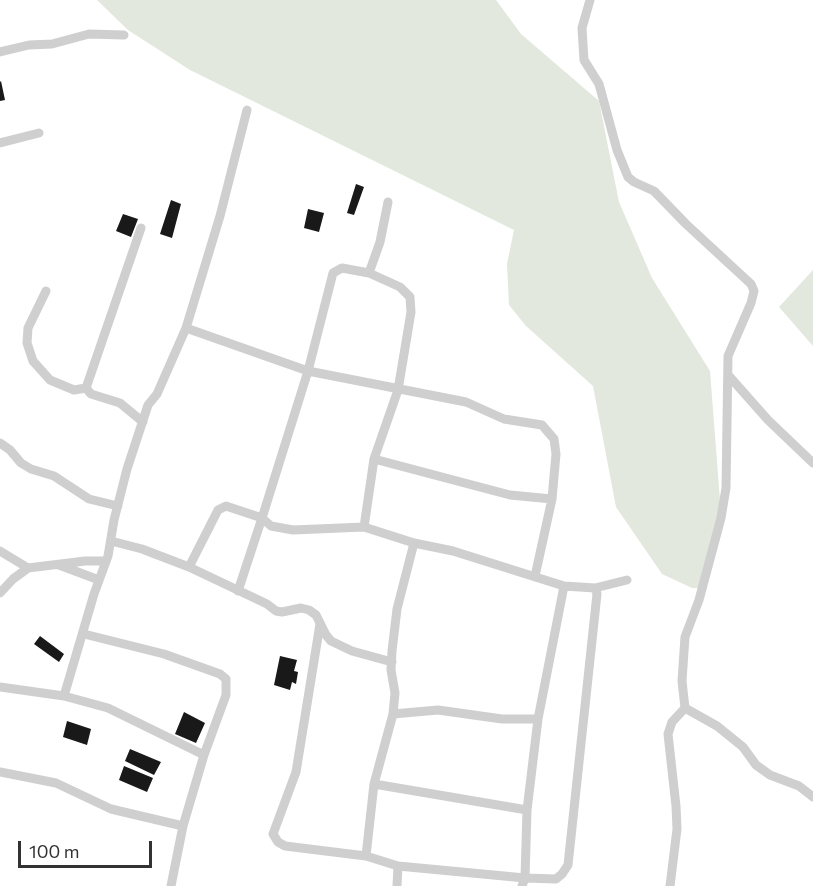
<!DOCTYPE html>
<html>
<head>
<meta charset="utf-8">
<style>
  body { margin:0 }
  #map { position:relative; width:813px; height:886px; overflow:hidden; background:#fff; font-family:Commissioner,sans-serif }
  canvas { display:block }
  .scale { position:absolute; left:18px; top:841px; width:134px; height:27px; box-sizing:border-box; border:3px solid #323232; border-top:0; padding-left:8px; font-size:18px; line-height:21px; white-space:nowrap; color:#323232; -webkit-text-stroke:4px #fff; paint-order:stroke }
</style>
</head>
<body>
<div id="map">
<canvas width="813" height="886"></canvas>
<div class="scale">100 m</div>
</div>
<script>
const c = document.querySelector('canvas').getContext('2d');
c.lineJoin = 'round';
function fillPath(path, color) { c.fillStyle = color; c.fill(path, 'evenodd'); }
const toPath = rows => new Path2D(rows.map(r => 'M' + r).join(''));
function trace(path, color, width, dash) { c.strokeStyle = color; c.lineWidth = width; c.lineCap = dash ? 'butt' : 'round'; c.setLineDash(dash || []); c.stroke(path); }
fillPath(toPath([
  [97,0,496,0,521,34,599,101,619,202,652,278,710,371,721,513,702,588,692,588,662,574,616,507,593,386,526,326,509,305,507,264,514,230,190,70,128,30],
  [813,270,813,346,779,307]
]), '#e2e8dd');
fillPath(toPath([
  [1,81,5,100,0,101,0,82],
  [356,184,364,187,354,215,347,213],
  [171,200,181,204,172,238,160,234],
  [308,209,324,213,319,232,304,228],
  [123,214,138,219,131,237,116,231],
  [40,636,64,654,59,662,34,644],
  [280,656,297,660,294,671,298,672,296,684,292,682,290,690,274,685],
  [184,712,205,723,196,743,175,734],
  [67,721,91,729,87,745,63,737],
  [130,749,161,762,154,775,125,761],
  [124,766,153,778,147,792,119,780]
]), '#191919');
trace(toPath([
  [590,0,582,28,584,60,599,84,617,150,628,177,634,182,654,191,686,224,751,284,754,291,751,303,728,356,726,488,721,518,699,600,685,637,682,681,685,708,717,726,743,747,756,765,770,775,799,786,813,797],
  [0,52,29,45,52,44,89,34,124,35],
  [0,143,39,133],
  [141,228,86,388,91,394,120,403,143,422],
  [369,273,380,242,388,202],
  [46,291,28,328,27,343,33,361,50,380,74,390,86,388],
  [186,328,308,371,466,402,504,419,542,425,554,439,556,454,552,499,535,576],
  [729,376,768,420,813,463],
  [0,443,10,450,21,463,31,469,54,476,89,499,118,506],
  [374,459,510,495,552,499],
  [364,527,414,543,453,551,564,586],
  [111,541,142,549,189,567,267,604,276,611,282,612,301,608,309,610,316,615,326,635,331,641,352,651,392,662],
  [0,551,28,568],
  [59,565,99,580],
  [189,567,218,510,226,506,262,518,271,526,293,530,364,527,374,459,398,390,411,312,410,297,400,287,369,273,342,268,333,273,308,371,262,518,238,591],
  [595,588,627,580],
  [0,593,13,579,28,568,85,561,106,561],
  [320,624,296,772,273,834,278,842,285,846,366,856],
  [84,634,164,654,220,674,226,679,226,695,204,755,183,826,171,886],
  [0,687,64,696,108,708,204,755],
  [64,696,94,594,108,556,114,520,127,469,148,405,157,394,186,328,220,216,247,110],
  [393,714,438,710,502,719,538,719],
  [0,772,56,783,111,809,183,826],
  [374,784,527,810],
  [398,866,525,878,556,879,562,874,568,865,597,594,595,588,564,586,538,719,527,810,525,878,522,886],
  [397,886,398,866,366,856,374,784,393,714,395,693,391,670,392,651,397,609,414,543],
  [670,886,677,829,676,806,668,734,672,722,685,708]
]), '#cfcfcf', 9);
</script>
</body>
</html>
